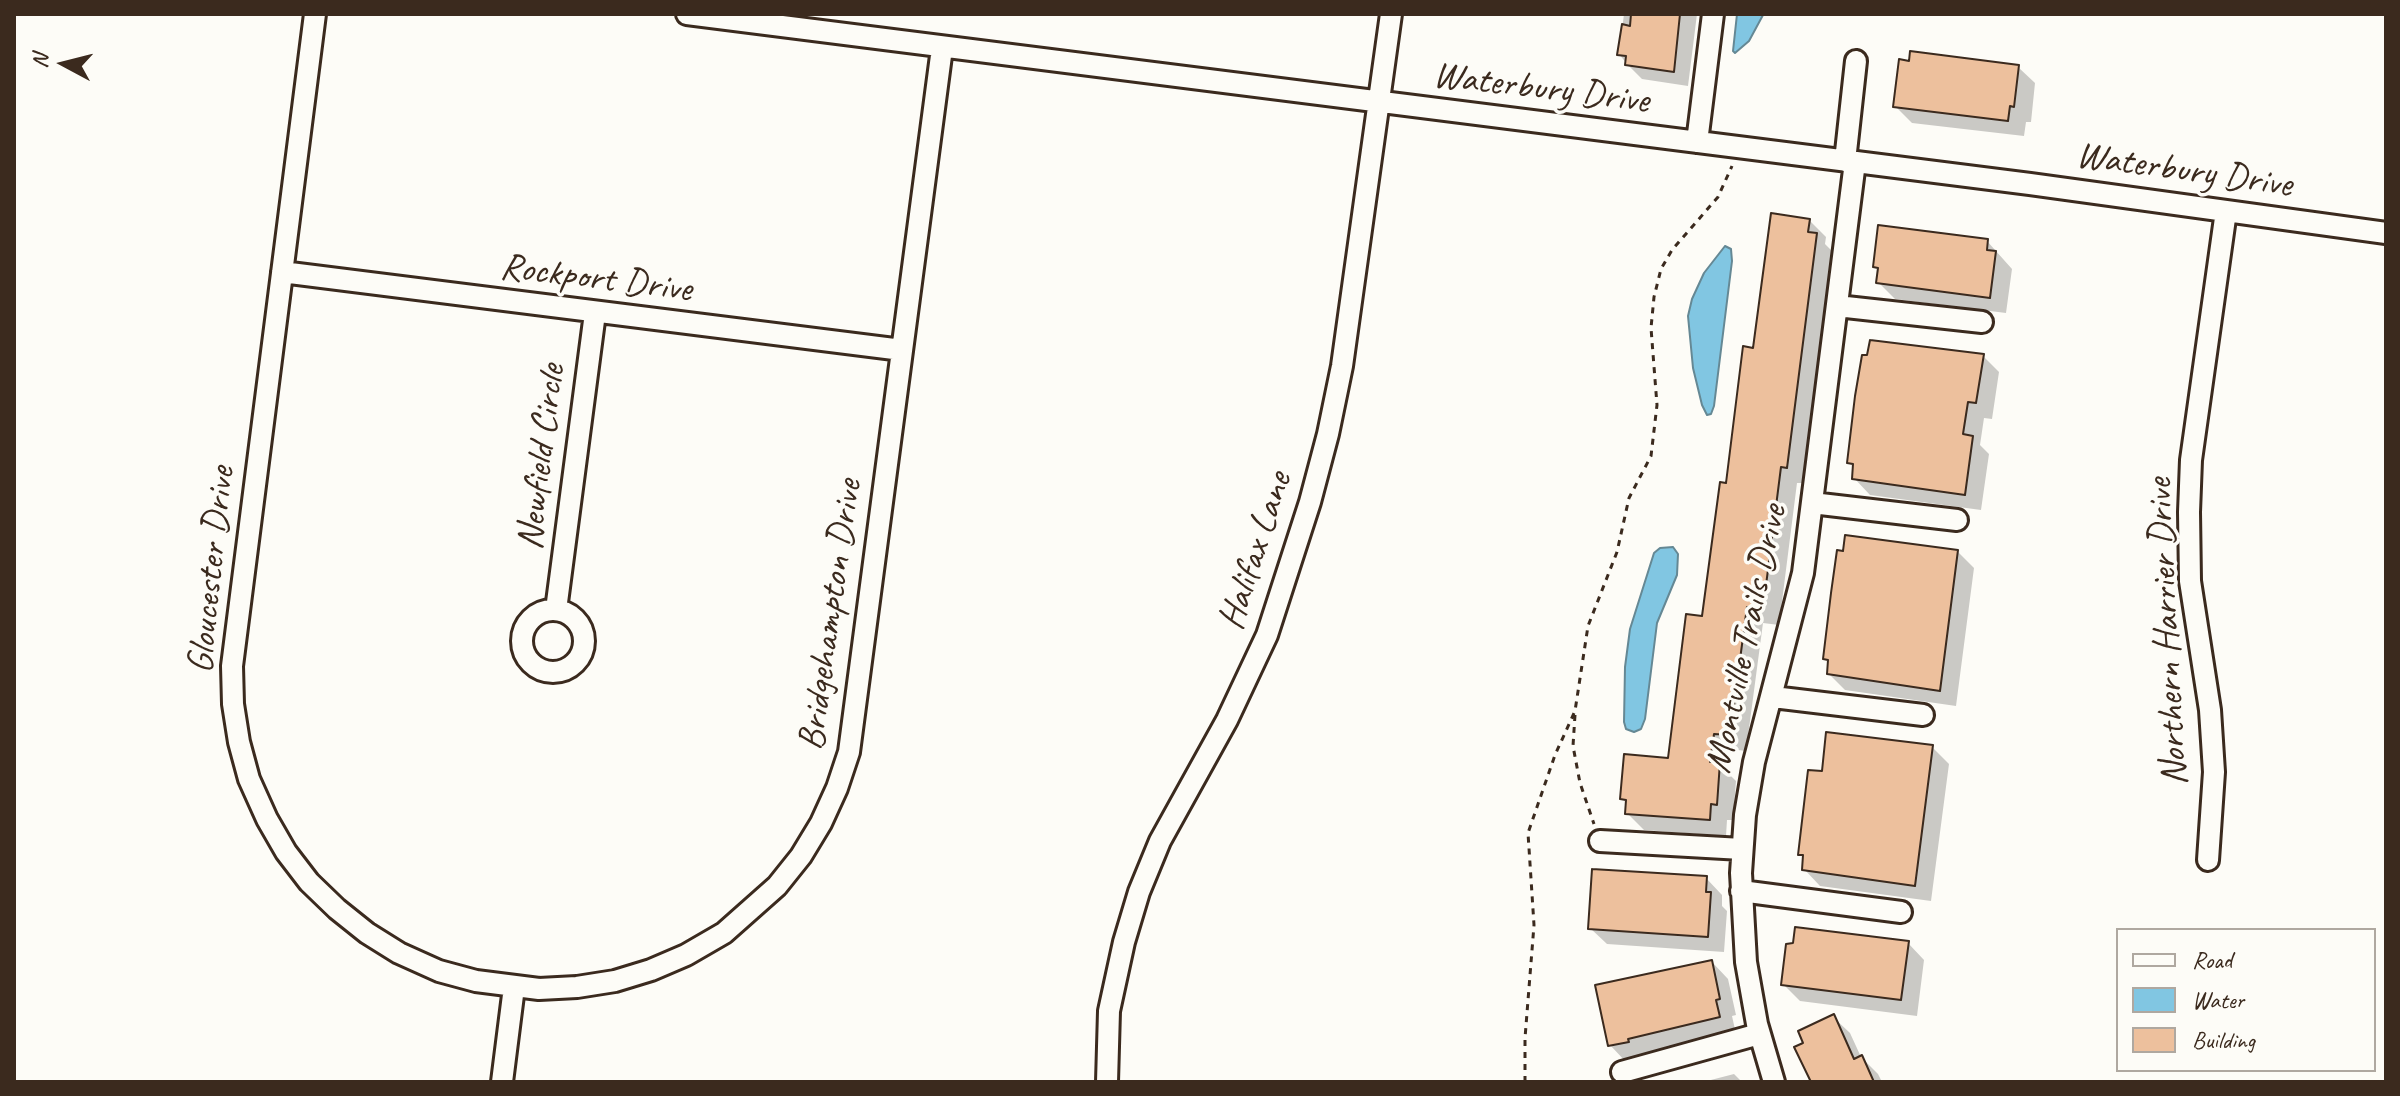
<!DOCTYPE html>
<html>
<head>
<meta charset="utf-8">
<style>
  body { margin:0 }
  #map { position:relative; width:2400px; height:1096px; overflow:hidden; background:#fdfcf7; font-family:Caveat,sans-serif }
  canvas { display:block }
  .frame { position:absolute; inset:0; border:16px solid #3b2a1e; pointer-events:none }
  .legend { position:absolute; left:2116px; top:928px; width:260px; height:144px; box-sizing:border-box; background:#fdfcf7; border:2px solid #afa8a0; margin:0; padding:10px 14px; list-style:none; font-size:24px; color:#3b2a1e }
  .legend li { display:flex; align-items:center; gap:16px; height:40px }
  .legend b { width:40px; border:2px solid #afa8a0 }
  .north { position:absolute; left:24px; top:24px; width:80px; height:80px; -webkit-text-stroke:6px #fdfcf7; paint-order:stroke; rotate:277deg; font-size:22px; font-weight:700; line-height:32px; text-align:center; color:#3b2a1e }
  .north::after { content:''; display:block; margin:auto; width:28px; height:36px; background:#3b2a1e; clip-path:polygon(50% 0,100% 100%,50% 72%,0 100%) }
</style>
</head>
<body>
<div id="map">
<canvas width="2400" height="1096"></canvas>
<div class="frame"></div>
<ul class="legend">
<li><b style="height:10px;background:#fdfcf7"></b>Road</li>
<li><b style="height:22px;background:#81c6e2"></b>Water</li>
<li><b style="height:22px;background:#edc09d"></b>Building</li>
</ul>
<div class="north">N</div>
</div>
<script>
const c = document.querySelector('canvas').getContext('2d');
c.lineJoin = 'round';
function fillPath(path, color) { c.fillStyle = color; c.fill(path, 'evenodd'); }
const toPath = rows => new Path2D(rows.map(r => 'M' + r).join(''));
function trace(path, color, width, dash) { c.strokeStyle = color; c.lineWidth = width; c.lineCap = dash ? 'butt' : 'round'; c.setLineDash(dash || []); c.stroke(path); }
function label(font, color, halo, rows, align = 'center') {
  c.font = font + ' Caveat,sans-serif'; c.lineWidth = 7; c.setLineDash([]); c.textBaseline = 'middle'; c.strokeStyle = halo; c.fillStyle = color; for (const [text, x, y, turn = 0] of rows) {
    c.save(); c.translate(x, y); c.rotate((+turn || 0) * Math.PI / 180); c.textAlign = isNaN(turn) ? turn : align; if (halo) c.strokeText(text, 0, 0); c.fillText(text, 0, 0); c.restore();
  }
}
const water = toPath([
  [1737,14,1763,15,1749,41,1735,53,1733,51,1737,14],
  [1725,246,1731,249,1732,261,1714,406,1711,414,1707,415,1702,405,1693,368,1688,316,1692,299,1704,273,1725,246],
  [1673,547,1678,554,1677,575,1657,623,1645,719,1641,729,1634,732,1626,729,1624,722,1625,667,1630,629,1654,553,1660,548,1673,547]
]);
fillPath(water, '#81c6e2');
trace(water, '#658894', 2);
fillPath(toPath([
  [1624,14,1697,14,1688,86,1642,79,1627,64,1619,54],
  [2018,67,2035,83,2031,122,2026,122,2024,136,1912,123,1895,106],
  [1809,220,1826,237,1825,244,1832,251,1803,483,1797,483,1779,625,1763,623,1746,751,1730,749,1727,772,1736,781,1733,820,1727,820,1726,836,1644,830,1627,813,1628,804,1622,798,1670,760,1704,618,1755,350],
  [1987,241,2012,269,2006,313,1895,299,1878,282,1880,271,1875,266],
  [1983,356,1999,372,1992,419,1984,418,1980,445,1989,454,1981,510,1870,495,1854,478,1855,468,1849,463],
  [1958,552,1974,568,1956,706,1845,690,1829,674,1830,664,1825,658],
  [1932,747,1949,764,1931,901,1820,886,1804,869,1805,859,1800,854,1824,773],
  [1706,878,1722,895,1722,906,1727,911,1724,952,1607,944,1590,928],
  [1908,943,1924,960,1917,1016,1800,1001,1783,984],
  [1712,962,1728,979,1736,1015,1732,1016,1736,1034,1644,1055,1644,1058,1626,1062,1610,1045],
  [1833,1017,1850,1033,1861,1057,1878,1074,1882,1082,1812,1082,1806,1043],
  [1734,1074,1742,1082,1703,1082]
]), '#0003');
const building = toPath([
  [1631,14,1680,14,1674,72,1625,65,1626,56,1617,55,1622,24,1630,26,1631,14],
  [1910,51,2019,65,2014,107,2010,106,2008,121,1893,107,1899,59,1909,61,1910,51],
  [1771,213,1810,219,1808,232,1817,233,1787,468,1781,467,1763,609,1747,607,1730,735,1714,734,1710,762,1720,762,1717,805,1711,804,1710,820,1625,814,1626,800,1620,799,1624,754,1668,758,1686,614,1702,616,1720,482,1726,483,1743,346,1753,348,1771,213],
  [1878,225,1988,239,1987,250,1996,251,1990,298,1876,283,1878,268,1873,267,1878,225],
  [1870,340,1984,354,1976,403,1968,402,1963,434,1973,436,1965,495,1852,479,1853,464,1847,463,1855,396,1862,355,1867,355,1870,340],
  [1845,535,1958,550,1940,691,1827,674,1828,660,1823,659,1831,593,1837,550,1843,551,1845,535],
  [1826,732,1933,745,1915,886,1802,870,1803,855,1798,855,1808,770,1822,771,1826,732],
  [1592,869,1707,876,1706,892,1711,892,1708,937,1588,929,1592,869],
  [1795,927,1909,941,1901,1000,1781,985,1786,944,1793,943,1795,927],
  [1712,960,1720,999,1716,1000,1720,1017,1628,1039,1629,1042,1608,1046,1595,985,1712,960],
  [1834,1014,1854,1059,1862,1055,1874,1082,1811,1082,1794,1047,1803,1043,1798,1031,1834,1014]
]);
fillPath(building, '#edc09d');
trace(building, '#3b2a1e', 2);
const minor = toPath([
  [315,14,232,666,233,704,239,742,249,779,267,819,286,852,309,882,337,909,367,933,399,953,439,971,476,981,539,989,577,987,615,981,651,970,686,955,724,933,777,886,801,856,821,823,837,788,849,752,942,48],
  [687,14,2030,184,2386,233],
  [1697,142,1713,14],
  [1845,161,1856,61],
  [282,272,902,350],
  [1837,306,1982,322],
  [1812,503,1957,520],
  [556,610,595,313],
  '522 641a31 31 0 1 1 62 0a31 31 0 1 1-62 0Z',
  [1773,697,1923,715],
  [1600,841,1742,849],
  [2208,860,2214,772,2210,710,2190,581,2189,512,2191,460,2226,211],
  [1741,891,1901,912],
  [1622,1072,1759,1034],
  [502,1082,514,987],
  [1107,1082,1109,1011,1124,942,1139,892,1160,841,1227,720,1267,635,1310,502,1328,434,1342,366,1391,14],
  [1774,1082,1757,1024,1746,962,1741,873,1745,815,1754,762,1803,573,1855,162]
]);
trace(minor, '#3b2a1e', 26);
trace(toPath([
  [1575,715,1573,746,1580,783,1594,824],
  [1525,1082,1525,1038,1534,925,1528,833,1555,755,1575,711,1588,626,1617,552,1629,498,1651,456,1657,405,1651,328,1654,297,1661,269,1672,250,1718,197,1732,166]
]), '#3b2a1e', 3, [6, 6]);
trace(minor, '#fdfcf7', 20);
label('38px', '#3b2a1e', '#fdfcf7', [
  ["Waterbury Drive",1541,89,7],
  ["Waterbury Drive",2184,171,8],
  ["Rockport Drive",596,279,7],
  ["Newfield Circle",542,457,-83],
  ["Halifax Lane",1256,551,-72],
  ["Gloucester Drive",212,570,-84],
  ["Bridgehampton Drive",831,615,-82],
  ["Northern Harrier Drive",2168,632,-93],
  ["Montville Trails Drive",1747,639,-78]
]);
</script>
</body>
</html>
